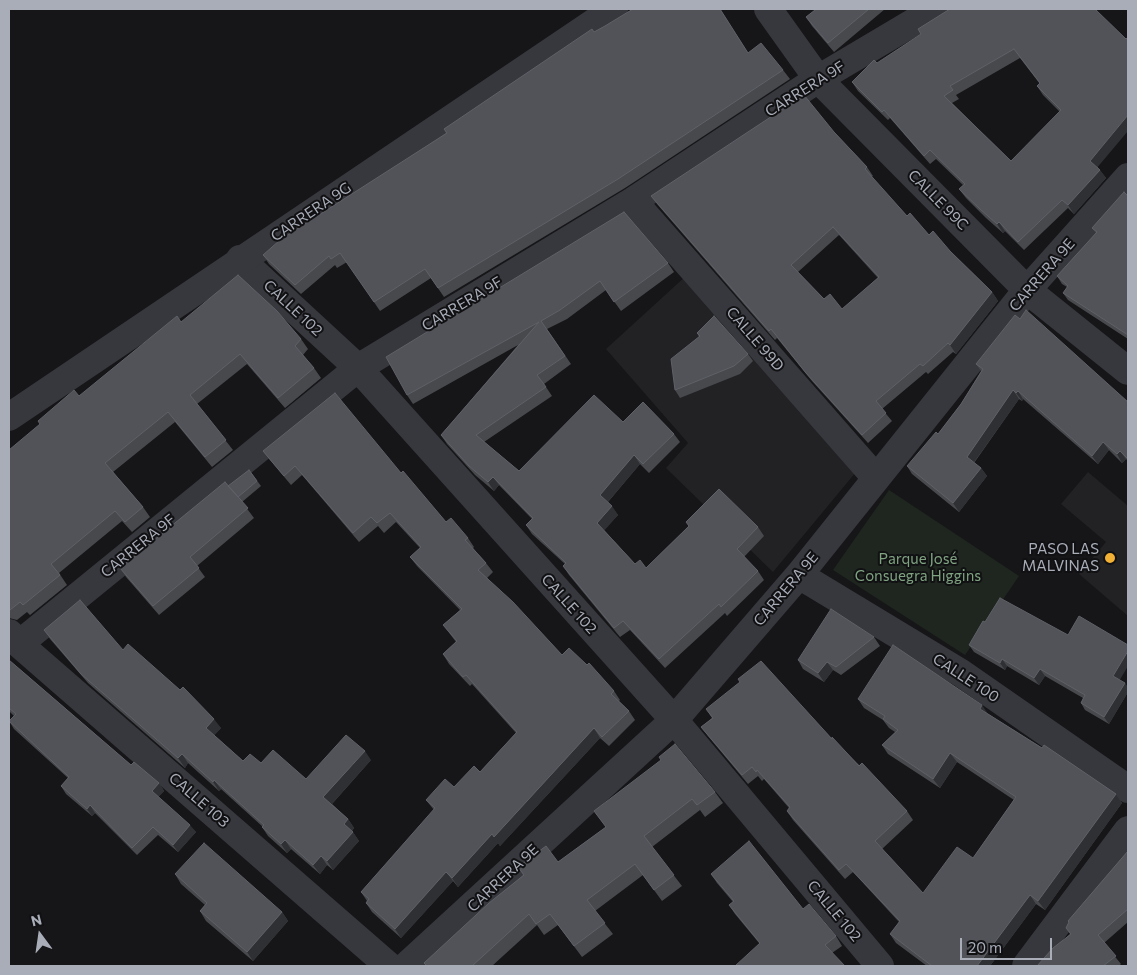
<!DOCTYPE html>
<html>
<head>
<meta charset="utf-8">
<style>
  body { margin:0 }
  #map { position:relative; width:1137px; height:975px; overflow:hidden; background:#161618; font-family:Commissioner,sans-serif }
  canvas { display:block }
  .frame { position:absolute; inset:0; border:10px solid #a8adb8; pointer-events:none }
  .north { position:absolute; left:15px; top:910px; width:50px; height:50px; -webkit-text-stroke:4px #111113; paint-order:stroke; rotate:346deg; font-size:14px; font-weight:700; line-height:20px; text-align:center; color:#a8adb8 }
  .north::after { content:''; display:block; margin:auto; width:18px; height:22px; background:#a8adb8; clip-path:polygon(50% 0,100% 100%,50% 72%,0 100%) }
  .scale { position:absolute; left:960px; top:938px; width:92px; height:22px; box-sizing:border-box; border:2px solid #a8adb8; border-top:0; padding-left:6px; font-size:15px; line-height:18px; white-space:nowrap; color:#a8adb8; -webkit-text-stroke:4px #111113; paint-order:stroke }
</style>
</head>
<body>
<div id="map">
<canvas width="1137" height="975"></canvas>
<div class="frame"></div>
<div class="north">N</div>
<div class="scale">20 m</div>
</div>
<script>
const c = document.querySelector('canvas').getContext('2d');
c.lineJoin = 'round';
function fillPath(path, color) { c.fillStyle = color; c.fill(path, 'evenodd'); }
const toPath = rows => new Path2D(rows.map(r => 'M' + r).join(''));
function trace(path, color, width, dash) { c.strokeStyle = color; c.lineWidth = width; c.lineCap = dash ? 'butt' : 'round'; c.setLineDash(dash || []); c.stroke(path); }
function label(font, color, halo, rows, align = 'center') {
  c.font = font + ' Commissioner,sans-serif'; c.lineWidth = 4; c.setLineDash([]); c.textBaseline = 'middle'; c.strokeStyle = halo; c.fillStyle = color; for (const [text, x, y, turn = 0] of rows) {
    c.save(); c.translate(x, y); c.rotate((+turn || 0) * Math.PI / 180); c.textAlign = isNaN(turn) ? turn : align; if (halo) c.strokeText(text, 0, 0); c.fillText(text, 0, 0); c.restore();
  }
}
fillPath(toPath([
  [687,275,856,472,773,572,666,468,688,443,606,349],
  [1088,472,1128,506,1128,616,1079,574,1106,542,1061,504]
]), '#222225');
fillPath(toPath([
  [889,490,1019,576,965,655,833,570]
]), '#1e261f');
trace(toPath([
  [768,9,818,79,1027,290,1128,371],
  [633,201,876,478],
  [240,259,358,368,674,720,880,966],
  [799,575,961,673,1128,789],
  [9,633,19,644,389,966],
  [19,644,358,368,633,201,818,79,936,9],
  [406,966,674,720,799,575,1027,290,1128,177],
  [1026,966,1128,830]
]), '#37383d', 28);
trace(toPath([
  [9,417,614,9]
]), '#37383d', 28);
fillPath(toPath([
  [633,9,720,9,748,53,783,70,790,79,625,188,444,297,431,278,380,311,347,262,337,268,335,265,301,294,269,264,263,255,446,133,444,129,594,32,605,26],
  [814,9,885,9,834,52,812,26,806,17,815,10],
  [1095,9,1098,168,1106,178,1074,214,1068,208,1024,250,1005,231,1003,233,986,218,966,198,959,189,963,185,936,159,930,164,890,118,888,120,858,91,852,82,877,63],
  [1020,58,1040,84,1037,86,1043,95,1060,112,1011,161,952,103,959,99,956,95],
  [834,132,867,167,873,176,871,177,907,216,929,235,950,251,992,292,998,301,956,354,953,352,928,374,926,372,882,409,892,421,868,443,812,381,777,338,775,340,657,204,651,196],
  [839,235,878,278,842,309,824,299,798,272],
  [1128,196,1128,339,1068,300,1063,293,1067,287,1062,284,1057,276,1096,233,1092,228],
  [624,212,668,263,674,272,621,311,606,290,567,319,547,329,571,364,544,384,552,396,484,442,519,471,623,422,674,434,680,442,649,473,640,464,608,502,618,515,604,530,635,564,646,568,689,526,686,522,758,527,764,536,744,557,758,571,764,580,727,616,725,613,665,668,630,630,620,637,569,575,563,566,565,564,532,534,526,525,532,519,499,485,494,491,475,475,447,444,441,435,518,345,413,404,407,395],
  [1020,319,1128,402,1128,461,1126,459,1122,463,1109,450,1098,464,1023,399,1022,401,1019,399,974,463,981,468,987,476,959,512,912,474,907,466,938,434,961,404,981,371,976,364],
  [181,322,301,339,308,349,303,355,314,368,321,378,285,408,247,364,197,404,233,450,212,467,175,422,113,472,143,507,150,517,132,532,122,521,59,573,67,585,30,615,27,612,17,620,9,618,9,450,79,396],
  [697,333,748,354,753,361,740,374,680,398,675,390,699,337],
  [263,451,401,473,446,522,468,538,474,547,473,548,486,563,493,572,487,578,562,655,614,691,620,700,619,701,629,711,635,720,609,746,600,738,500,846,498,843,458,887,453,881,401,938,372,912,366,903,367,901,361,892,434,810,426,800,454,787,480,772,516,733,472,684,470,686,449,664,443,654,456,642,450,634,443,625,460,610,417,566,410,557,420,548,396,522,384,533,378,526,359,542,302,475,291,485,270,460],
  [249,470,261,486,242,502,254,518,197,566,205,577,159,615,126,577,120,568,229,487],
  [44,630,123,650,221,728,214,735,243,761,261,763,306,779,371,760,332,804,348,819,354,828,352,831,359,841,333,870,327,865,320,874,291,849,287,853,268,836,262,827,263,827,221,789,219,791,188,763,185,768,88,683,50,639],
  [874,637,880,646,841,675,833,670,824,682,803,669,798,660],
  [969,645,1128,687,1128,692,1109,724,1085,710,1081,703,1083,698,1045,676,1039,685,1007,666,1005,670,974,652],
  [9,660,131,765,159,783,164,791,158,797,196,832,178,852,158,835,137,855,95,813,92,816,66,794,61,786,68,778,14,729,9,721,14,716,9,711],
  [858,699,988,714,1116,794,1122,803,1045,910,1036,904,990,966,927,966,896,943,890,934,899,922,853,872,845,879,793,820,787,811,789,808,764,779,762,781,758,776,748,784,708,736,701,727,712,718,706,709,832,739,907,811,913,820,882,849,923,893,973,858,1014,800,957,762,940,788,888,754,882,745,895,732,889,728,883,720,864,708],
  [715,792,723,803,705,817,700,810,652,847,682,886,662,901,643,875,595,911,613,934,582,957,558,925,544,935,537,925,492,966,426,966,424,963,523,875,518,867,558,862,606,827,594,811],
  [1128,851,1128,922,1104,943,1121,964,1119,966,1037,966,1070,934,1066,928,1069,923,1068,921],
  [175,874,282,912,288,921,253,961,206,921,200,911,205,905,181,884],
  [711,874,803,909,836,936,842,946,832,953,759,943,735,914,729,905,733,902,717,883]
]), '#47494d');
fillPath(toPath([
  [1128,115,1128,131,1096,169,1090,161],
  [1100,170,1106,178,1074,214,1068,205],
  [999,222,1005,231,1003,233,997,224],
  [992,292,998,301,956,354,950,345],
  [1013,390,1019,399,972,465,967,457],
  [1018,391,1023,399,1022,401,1016,393],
  [1103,442,1109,450,1098,464,1092,456],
  [1120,451,1126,459,1122,463,1117,454],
  [634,455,640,464,606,504,600,495],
  [981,468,987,476,959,512,953,503],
  [493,477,499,485,494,491,488,482],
  [612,506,618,515,603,532,597,523],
  [1128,651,1128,666,1118,683,1113,676],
  [1002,659,1007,666,1005,670,1000,663],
  [827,662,833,670,824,682,818,673],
  [1040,669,1045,676,1039,685,1034,678],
  [1125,683,1128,687,1128,692,1109,724,1104,717],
  [982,705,988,714,980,709],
  [214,719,221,728,213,737,206,728],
  [594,728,600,738,500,846,494,837],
  [365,751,371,760,330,806,323,797],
  [950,753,957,762,940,788,933,779],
  [182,754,188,763,185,768,178,758],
  [214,780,221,789,219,791,213,782],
  [159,783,164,791,157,798,152,791],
  [1116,794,1122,803,1045,910,1038,901],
  [90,805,95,813,92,816,87,809],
  [348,819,354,828,350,833,344,824],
  [190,825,196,832,178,852,173,845],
  [353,832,359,841,333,870,327,861],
  [492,834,498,843,458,887,452,878],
  [285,840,291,849,287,853,281,844],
  [321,856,327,865,320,874,313,865],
  [446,872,453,881,401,938,395,929],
  [1030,895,1036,904,990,966,977,966],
  [282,912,288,921,253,961,247,952]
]), '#2f3033');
const building = toPath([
  [633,9,720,9,748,53,761,43,783,70,618,179,438,288,425,269,374,302,340,253,331,259,329,256,295,285,263,255,280,240,447,133,444,129,592,29,594,32,605,26,633,9],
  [814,9,869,9,828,43,806,17,815,10,814,9],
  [950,9,1095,9,1126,39,1128,37,1128,115,1090,161,1100,170,1068,205,1062,200,1018,242,999,222,997,224,980,209,959,189,965,184,930,150,924,156,884,110,882,112,852,82,874,60,877,63,921,34,918,29,950,9],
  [1014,49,1040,83,1037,86,1061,110,1011,161,944,96,953,90,950,86,1014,49],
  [804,95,834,132,867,167,865,169,907,216,910,213,929,235,933,231,950,251,992,292,950,345,948,343,923,366,920,364,876,401,886,413,862,435,806,373,771,329,769,331,651,196,804,95],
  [833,227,879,277,842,309,830,294,824,299,791,265,833,227],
  [1124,192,1128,196,1128,335,1063,293,1068,286,1057,276,1097,232,1092,228,1124,192],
  [624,212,668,263,614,302,600,281,560,310,541,321,565,356,537,375,546,387,476,435,519,471,594,395,623,422,643,402,674,434,643,464,634,455,600,495,612,506,597,523,635,564,640,560,646,568,689,526,686,522,719,489,758,527,737,549,758,571,721,607,719,604,659,659,623,621,614,628,563,566,566,563,526,525,533,518,493,477,488,482,469,466,441,435,539,322,407,395,386,357,624,212],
  [238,275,277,311,301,339,295,346,314,368,278,398,240,354,190,395,226,440,205,457,168,412,105,463,143,507,125,522,115,511,51,564,60,575,23,605,20,602,10,610,9,610,9,450,40,424,38,421,74,390,79,396,177,316,181,322,238,275],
  [1026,310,1128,402,1128,459,1120,451,1117,454,1103,442,1092,456,1018,391,1016,393,1013,390,967,457,981,468,953,503,907,466,936,432,938,434,961,404,983,369,976,364,1015,315,1020,319,1026,310],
  [714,316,748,354,734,366,675,390,671,359,700,336,697,333,714,316],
  [335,393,401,473,403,471,446,522,451,518,468,538,465,540,486,563,478,570,513,602,562,655,569,648,587,665,589,663,614,691,611,694,629,711,602,737,594,728,494,837,492,834,452,878,446,872,395,929,366,903,369,899,361,892,435,808,426,800,445,779,454,787,474,766,480,772,517,732,466,675,463,677,443,654,457,641,443,625,462,609,410,557,421,547,390,513,377,523,371,517,353,533,295,466,284,476,263,451,335,393],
  [249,470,257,481,238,497,228,486,249,470],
  [225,482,248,508,190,557,199,568,153,606,120,568,225,482],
  [1000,598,1068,635,1079,616,1128,645,1128,651,1113,676,1125,683,1104,717,1081,703,1085,695,1040,669,1034,678,1002,659,1000,663,969,645,983,621,985,622,1000,598],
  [80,600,123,650,128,644,180,690,183,687,214,719,206,728,243,761,250,754,261,763,273,750,306,779,346,735,365,751,323,797,348,819,344,824,353,832,327,861,321,856,313,865,285,840,281,844,262,827,264,825,214,780,213,782,182,754,178,758,81,674,44,630,80,600],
  [831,609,874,637,836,667,827,662,818,673,798,660,831,609],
  [893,645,982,705,980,709,1042,748,1044,745,1116,794,1038,901,1030,895,977,966,932,966,890,934,900,921,846,864,839,870,787,811,790,807,757,770,756,772,752,767,742,775,701,727,713,718,706,709,740,682,738,679,761,661,832,739,832,737,859,766,862,763,907,811,875,841,923,893,957,847,973,858,1016,797,950,753,933,779,882,745,898,730,883,719,885,716,858,699,893,645],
  [9,660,131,765,134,762,159,783,152,791,190,825,173,845,153,827,132,848,90,805,87,809,61,786,69,777,9,721,16,714,9,708,9,660],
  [675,744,715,792,697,805,692,799,644,836,674,875,654,890,635,864,587,900,605,923,574,946,550,914,536,924,529,914,472,966,473,966,427,966,424,963,489,903,524,875,518,867,546,846,558,862,606,827,594,811,661,760,659,757,675,744],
  [749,841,803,909,809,904,836,936,825,945,845,966,735,966,760,943,729,905,734,901,711,874,749,841],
  [204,843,282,912,247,952,200,911,207,903,175,874,204,843],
  [1128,851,1128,909,1098,935,1116,956,1103,966,1037,966,1053,948,1071,934,1066,928,1069,922,1068,921,1128,851]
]);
fillPath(building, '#525359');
trace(building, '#5f6168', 1);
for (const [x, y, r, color] of [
  [1110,558,6,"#f2b134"]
]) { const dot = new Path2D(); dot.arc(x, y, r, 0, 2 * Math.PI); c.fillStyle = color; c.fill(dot); trace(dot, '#111113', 2); }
label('15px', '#a8adb8', '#111113', [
  ["CARRERA 9F",805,89,-32],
  ["CALLE 99C",938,200,45],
  ["CARRERA 9G",311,212,-34],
  ["CARRERA 9E",1042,275,-49],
  ["CARRERA 9F",462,304,-31],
  ["CALLE 102",293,308,43],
  ["CALLE 99D",755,339,49],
  ["CARRERA 9F",138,546,-39],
  ["CARRERA 9E",786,589,-50],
  ["CALLE 102",569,604,48],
  ["CALLE 100",966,678,33],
  ["CALLE 103",199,800,41],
  ["CARRERA 9E",503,878,-43],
  ["CALLE 102",834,911,50]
]);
label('15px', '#a8adb8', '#111113', [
  ["PASO LAS",1099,549],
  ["MALVINAS",1099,566]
], 'right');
label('15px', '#7fa381', '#111113', [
  ["Parque José",918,559],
  ["Consuegra Higgins",918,576]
]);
</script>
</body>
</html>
